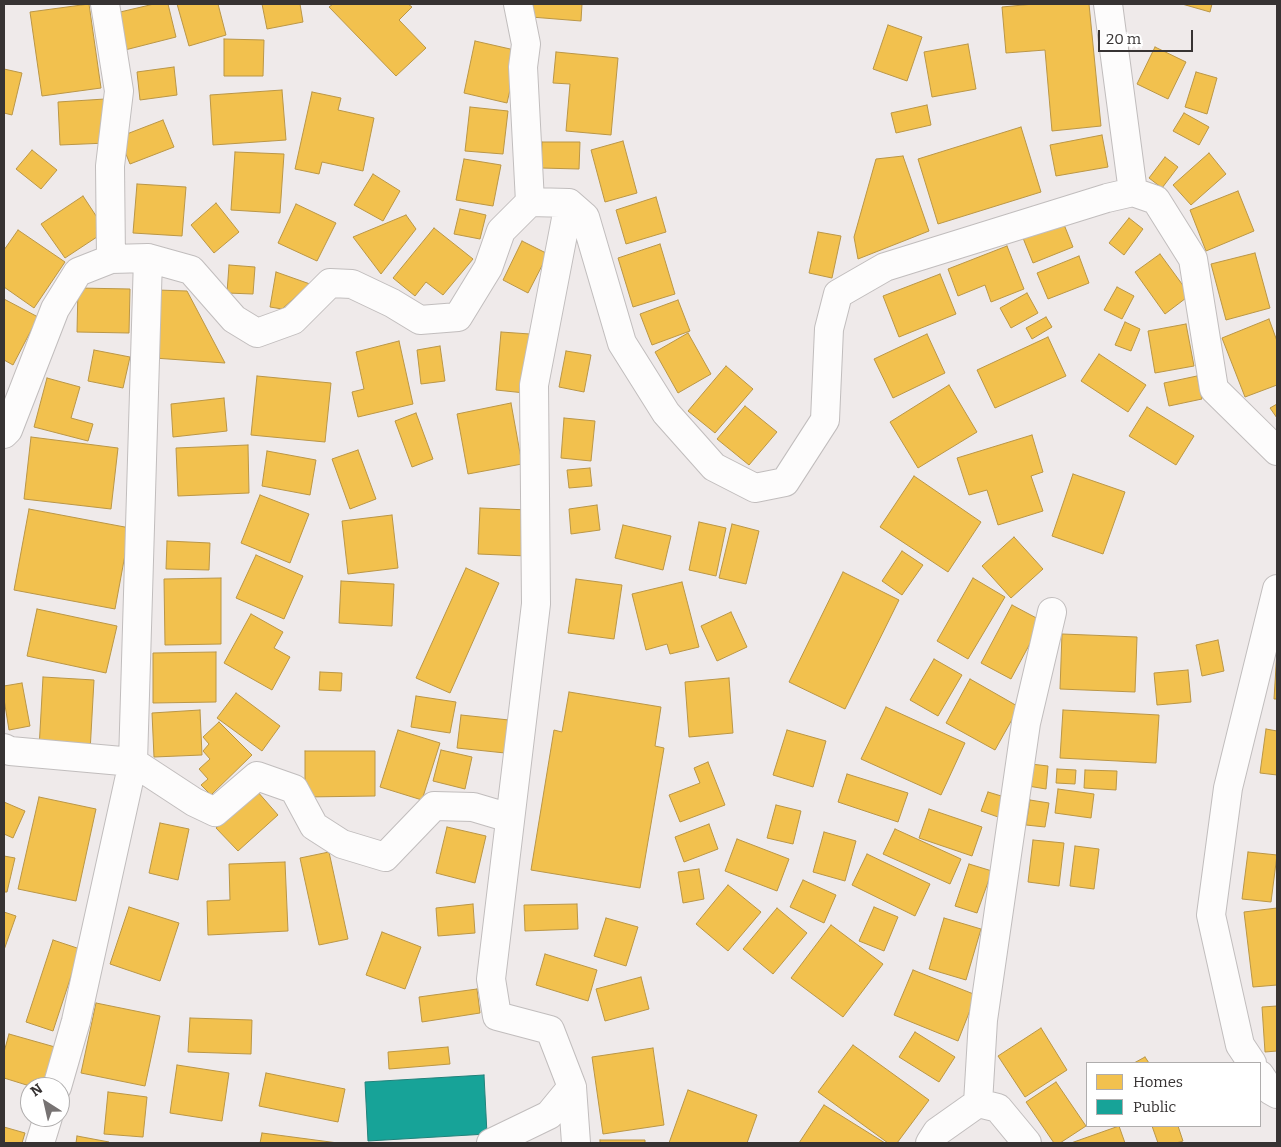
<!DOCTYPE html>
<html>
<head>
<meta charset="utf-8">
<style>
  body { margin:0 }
  #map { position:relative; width:1281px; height:1147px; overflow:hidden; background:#efeaea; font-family:Bitter,serif }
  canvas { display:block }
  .frame { position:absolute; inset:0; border:5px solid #373333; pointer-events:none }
  .legend { position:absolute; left:1086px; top:1062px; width:175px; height:65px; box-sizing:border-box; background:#fff; border:1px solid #afadad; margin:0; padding:6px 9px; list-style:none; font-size:15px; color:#373333 }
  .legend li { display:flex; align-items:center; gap:10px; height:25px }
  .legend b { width:25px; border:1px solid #afadad }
  .north { position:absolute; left:20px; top:1077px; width:50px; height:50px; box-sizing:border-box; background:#fff; border:1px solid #afadad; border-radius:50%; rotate:325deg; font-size:14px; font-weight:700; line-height:20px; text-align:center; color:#373333 }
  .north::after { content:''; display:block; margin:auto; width:18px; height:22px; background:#777373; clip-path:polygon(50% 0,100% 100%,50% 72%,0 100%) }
  .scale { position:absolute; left:1098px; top:30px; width:95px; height:22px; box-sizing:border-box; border:2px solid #373333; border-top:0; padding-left:6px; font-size:15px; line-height:18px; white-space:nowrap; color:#373333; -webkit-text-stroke:4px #fff; paint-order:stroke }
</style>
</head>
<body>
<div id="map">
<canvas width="1281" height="1147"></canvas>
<div class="frame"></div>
<ul class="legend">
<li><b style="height:14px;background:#f2c14e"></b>Homes</li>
<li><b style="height:14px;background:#17a398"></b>Public</li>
</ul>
<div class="north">N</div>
<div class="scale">20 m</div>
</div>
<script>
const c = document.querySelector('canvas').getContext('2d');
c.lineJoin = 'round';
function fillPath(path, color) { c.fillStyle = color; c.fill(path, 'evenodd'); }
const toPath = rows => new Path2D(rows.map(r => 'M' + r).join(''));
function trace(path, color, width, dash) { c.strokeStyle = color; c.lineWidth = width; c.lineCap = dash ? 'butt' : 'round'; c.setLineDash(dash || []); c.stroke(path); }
const homes = toPath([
  [89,4,101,88,42,96,30,12,89,4],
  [154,4,168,4,176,37,125,50,116,13,154,4],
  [177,4,218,4,226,35,189,46,177,4],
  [262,4,300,4,303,22,267,29,262,4],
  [333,4,408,4,412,7,399,20,426,48,396,76,329,7,333,4],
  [533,4,582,4,581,21,531,17,533,4],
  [1034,4,1089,4,1101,126,1052,131,1045,50,1006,53,1002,7,1034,4],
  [1182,4,1212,4,1210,12,1182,4],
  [888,25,922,37,907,81,873,69,888,25],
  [224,39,264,40,263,76,224,76,224,39],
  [475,41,519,51,507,103,464,93,475,41],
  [968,44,976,89,932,97,924,52,968,44],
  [1155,47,1186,62,1168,99,1137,84,1155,47],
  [556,52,618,58,611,135,566,131,570,84,553,83,556,52],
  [174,67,177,95,140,100,137,72,174,67],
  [4,69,22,73,12,115,4,113,4,69],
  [1196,72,1217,78,1207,114,1185,107,1196,72],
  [282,90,286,140,213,145,210,95,282,90],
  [312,92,341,98,338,110,374,118,363,171,322,162,319,174,295,169,312,92],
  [105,99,107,143,60,145,58,102,105,99],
  [927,105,931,125,896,133,891,113,927,105],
  [470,107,508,111,503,154,465,151,470,107],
  [1184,113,1209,127,1199,145,1173,131,1184,113],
  [163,120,174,147,130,164,119,137,163,120],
  [1021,127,1041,192,938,224,918,159,1021,127],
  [1102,135,1108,167,1056,176,1050,145,1102,135],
  [623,141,637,193,605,202,591,150,623,141],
  [542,142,580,142,579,169,541,168,542,142],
  [32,150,57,170,41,189,16,169,32,150],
  [235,152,284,154,280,213,231,210,235,152],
  [1209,153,1226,174,1191,205,1173,185,1209,153],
  [903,156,929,231,858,259,854,237,876,159,903,156],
  [1165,157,1178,167,1162,188,1149,178,1165,157],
  [464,159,501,165,493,206,456,200,464,159],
  [373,174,400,191,383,221,354,205,373,174],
  [137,184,186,187,182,236,133,233,137,184],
  [1238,191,1254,231,1206,251,1190,210,1238,191],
  [83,196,106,231,65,258,41,224,83,196],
  [656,197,666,232,626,244,616,210,656,197],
  [216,203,239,232,214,253,191,225,216,203],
  [296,204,336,223,317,261,278,243,296,204],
  [460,209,486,215,480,239,454,234,460,209],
  [406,215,416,229,381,274,353,237,406,215],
  [1129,218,1143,229,1124,255,1109,243,1129,218],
  [1063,222,1073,247,1033,263,1023,238,1063,222],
  [434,228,473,259,443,295,426,282,415,296,393,278,434,228],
  [18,230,65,262,34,308,4,287,4,250,18,230],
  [818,232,841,236,832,278,809,273,818,232],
  [522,241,548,254,528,293,503,280,522,241],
  [660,244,675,294,633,307,618,258,660,244],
  [1007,246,1024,289,991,302,985,285,958,296,948,269,1007,246],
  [1255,253,1270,308,1226,320,1211,264,1255,253],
  [1160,254,1190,295,1165,314,1135,272,1160,254],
  [1079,256,1089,283,1048,299,1037,273,1079,256],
  [229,265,255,267,253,294,227,293,229,265],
  [276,272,310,284,282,309,270,307,276,272],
  [940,274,956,314,899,337,883,296,940,274],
  [1117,287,1134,296,1122,319,1104,310,1117,287],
  [78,288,130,289,129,333,77,332,78,288],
  [157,290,187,291,225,363,154,358,157,290],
  [1027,293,1038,313,1011,328,1000,308,1027,293],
  [4,299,38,317,13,365,4,360,4,299],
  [678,300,690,331,652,345,640,314,678,300],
  [1046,317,1052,327,1032,339,1026,328,1046,317],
  [1269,319,1277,341,1277,385,1245,397,1222,338,1269,319],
  [1125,322,1140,329,1131,351,1115,345,1125,322],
  [1186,324,1194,366,1155,373,1148,331,1186,324],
  [501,332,530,334,525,393,496,390,501,332],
  [688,333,711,374,678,393,655,352,688,333],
  [927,334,945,373,893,398,874,359,927,334],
  [1048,337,1066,376,995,408,977,370,1048,337],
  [399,341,413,404,358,417,352,392,364,389,356,352,399,341],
  [440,346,445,381,421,384,417,350,440,346],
  [94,350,130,357,123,388,88,381,94,350],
  [566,351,591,355,584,392,559,387,566,351],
  [1099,354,1146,385,1128,412,1081,381,1099,354],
  [726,366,753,389,715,433,688,411,726,366],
  [257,376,331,383,325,442,251,435,257,376],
  [1197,376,1202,399,1169,406,1164,383,1197,376],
  [47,378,80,387,71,418,93,424,88,441,34,427,47,378],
  [949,385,977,432,918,468,890,422,949,385],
  [224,398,227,431,173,437,171,404,224,398],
  [511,403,522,464,468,474,457,414,511,403],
  [1277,404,1277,418,1270,408,1277,404],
  [745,406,777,432,749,465,717,439,745,406],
  [1147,407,1194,436,1176,465,1129,436,1147,407],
  [416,413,433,459,412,467,395,421,416,413],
  [564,418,595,421,591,461,561,458,564,418],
  [1032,435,1043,472,1031,476,1043,511,998,525,987,490,969,495,957,458,1032,435],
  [31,437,118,448,111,509,24,499,31,437],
  [248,445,249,493,178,496,176,448,248,445],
  [358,450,376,499,350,509,332,459,358,450],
  [267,451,316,460,310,495,262,486,267,451],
  [590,468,592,486,569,488,567,470,590,468],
  [1073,474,1125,492,1103,554,1052,536,1073,474],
  [914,476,981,522,948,572,880,527,914,476],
  [260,495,309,514,290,563,241,543,260,495],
  [597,505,600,530,571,534,569,509,597,505],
  [480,508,529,510,527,556,478,554,480,508],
  [29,509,130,528,115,609,14,590,29,509],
  [392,515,398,568,348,574,342,521,392,515],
  [699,522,726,528,716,576,689,570,699,522],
  [732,524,759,531,746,584,719,578,732,524],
  [623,525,671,536,663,570,615,558,623,525],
  [1014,537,1043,569,1011,598,982,566,1014,537],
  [167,541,210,543,209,570,166,569,167,541],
  [902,551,923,565,902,595,882,581,902,551],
  [256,555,303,576,284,619,236,598,256,555],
  [466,568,499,583,450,693,416,678,466,568],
  [843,572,899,600,845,709,789,682,843,572],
  [221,578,221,644,165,645,164,579,221,578],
  [973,578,1005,597,968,659,937,641,973,578],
  [576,579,622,585,614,639,568,633,576,579],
  [341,581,394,584,392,626,339,623,341,581],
  [682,582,699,647,670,654,667,644,646,650,632,594,682,582],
  [1012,605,1042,621,1011,679,981,663,1012,605],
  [37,609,117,626,106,673,27,656,37,609],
  [731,612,747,647,717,661,701,626,731,612],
  [251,614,283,632,274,648,290,657,272,690,224,663,251,614],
  [1062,634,1137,637,1135,692,1060,689,1062,634],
  [1218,640,1224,671,1202,676,1196,645,1218,640],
  [1277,651,1277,699,1274,699,1277,651],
  [216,652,216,702,153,703,153,653,216,652],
  [934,659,962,675,938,716,910,700,934,659],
  [1188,670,1191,702,1157,705,1154,673,1188,670],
  [320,672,342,673,341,691,319,690,320,672],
  [43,677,94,680,90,752,39,749,43,677],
  [729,678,733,733,689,737,685,682,729,678],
  [970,679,1019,707,995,750,946,723,970,679],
  [22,683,30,726,9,730,4,699,4,686,22,683],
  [569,692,661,707,655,746,664,748,640,888,531,870,554,730,562,732,569,692],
  [236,693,280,726,262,751,217,718,236,693],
  [416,696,456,702,450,733,411,727,416,696],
  [886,707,965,743,941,795,861,759,886,707],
  [200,710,202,755,154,757,152,713,200,710],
  [1063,710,1159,715,1156,763,1060,758,1063,710],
  [461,715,509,720,505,753,457,748,461,715],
  [219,722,252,755,211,795,201,785,208,779,199,769,210,759,203,751,209,744,203,737,219,722],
  [1266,729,1277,731,1277,775,1260,773,1266,729],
  [398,730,440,743,422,800,380,787,398,730],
  [787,730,826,741,813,787,773,775,787,730],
  [441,750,472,757,465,789,433,781,441,750],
  [305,751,375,751,375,796,305,797,305,751],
  [708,762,725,805,680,822,669,795,700,783,694,768,708,762],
  [1031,764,1048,766,1046,789,1028,786,1031,764],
  [1057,769,1076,770,1075,784,1056,783,1057,769],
  [1085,770,1117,771,1116,790,1084,788,1085,770],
  [847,774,908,793,898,822,838,802,847,774],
  [1058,789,1094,794,1091,818,1055,813,1058,789],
  [257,791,278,815,238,851,216,828,257,791],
  [988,792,1008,798,1001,818,981,811,988,792],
  [39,797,96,809,76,901,18,889,39,797],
  [1030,800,1049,803,1045,827,1026,825,1030,800],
  [4,802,25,811,13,838,4,834,4,802],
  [776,805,801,811,793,844,767,838,776,805],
  [929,809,982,827,972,856,919,838,929,809],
  [160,823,189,829,178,880,149,873,160,823],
  [709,824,718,849,684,862,675,837,709,824],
  [447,827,486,836,475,883,436,873,447,827],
  [895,829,961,859,950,884,883,854,895,829],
  [824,832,856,841,845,881,813,872,824,832],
  [737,839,789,859,777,891,725,871,737,839],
  [1033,840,1064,843,1059,886,1028,882,1033,840],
  [1075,846,1099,849,1094,889,1070,886,1075,846],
  [329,852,348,939,319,945,300,858,329,852],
  [1248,852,1277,855,1271,902,1242,899,1248,852],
  [867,854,930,884,915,916,852,885,867,854],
  [4,856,15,858,7,892,4,892,4,856],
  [285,862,288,931,208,935,207,901,230,900,229,864,285,862],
  [969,864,992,871,977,913,955,906,969,864],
  [699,869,704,899,683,903,678,872,699,869],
  [803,880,836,895,824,923,790,907,803,880],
  [728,885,761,912,728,951,696,924,728,885],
  [473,904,475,933,438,936,436,908,473,904],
  [577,904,578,929,525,931,524,905,577,904],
  [129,907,179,923,160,981,110,964,129,907],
  [874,907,898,917,884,951,859,941,874,907],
  [777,908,807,933,773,974,743,949,777,908],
  [1277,908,1277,985,1253,987,1244,912,1277,908],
  [4,912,16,916,4,950,4,912],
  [606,918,638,927,626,966,594,956,606,918],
  [944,918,981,929,966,980,929,969,944,918],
  [831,925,883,964,843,1017,791,978,831,925],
  [382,932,421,947,405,989,366,975,382,932],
  [53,940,80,949,53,1031,26,1022,53,940],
  [545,954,597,970,588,1001,536,985,545,954],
  [913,970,976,995,958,1041,894,1015,913,970],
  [641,977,649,1009,605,1021,596,989,641,977],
  [477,989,480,1013,422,1022,419,997,477,989],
  [96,1003,160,1016,145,1086,81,1073,96,1003],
  [1277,1006,1277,1051,1265,1052,1262,1007,1277,1006],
  [190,1018,252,1020,251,1054,188,1052,190,1018],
  [1041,1028,1067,1070,1025,1097,998,1056,1041,1028],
  [915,1032,955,1057,939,1082,899,1057,915,1032],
  [9,1034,55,1047,43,1087,33,1087,4,1078,4,1052,9,1034],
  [853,1045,929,1100,897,1143,888,1143,818,1092,853,1045],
  [448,1047,450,1064,389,1069,388,1052,448,1047],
  [653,1048,664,1125,603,1134,592,1057,653,1048],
  [1145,1057,1149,1063,1134,1063,1145,1057],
  [177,1065,229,1073,222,1121,170,1113,177,1065],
  [266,1073,345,1089,338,1122,259,1106,266,1073],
  [1056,1082,1086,1126,1060,1143,1054,1143,1026,1102,1056,1082],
  [688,1090,757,1115,747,1143,669,1143,688,1090],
  [108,1092,147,1097,143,1137,104,1134,108,1092],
  [824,1105,885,1143,799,1143,824,1105],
  [1119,1126,1125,1143,1071,1143,1119,1126],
  [1152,1126,1178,1126,1183,1141,1176,1143,1158,1143,1152,1126],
  [4,1127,25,1133,22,1143,4,1143,4,1127],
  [262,1133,338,1143,260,1143,262,1133],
  [77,1136,109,1142,109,1143,76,1143,77,1136],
  [600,1140,645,1140,645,1143,600,1143,600,1140]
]);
fillPath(homes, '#f2c14e');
trace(homes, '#ba9646', 1);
const public = toPath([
  [484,1075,487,1134,368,1141,365,1082,484,1075]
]);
fillPath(public, '#17a398');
trace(public, '#21817a', 1);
const street = toPath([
  [105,4,119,91,110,166,111,259],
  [518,4,526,44,523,67,530,202],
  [1108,4,1133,192],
  [148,258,133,762,194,802,215,812,257,776,294,789,314,826,342,844,385,857,434,806,473,807,510,818],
  [4,434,8,430,55,309,78,272,111,259,148,258,191,270,234,319,257,333,293,320,330,283,352,284,392,303,420,320,458,317,488,268,501,231,530,202,569,203,585,217,622,343,666,413,714,467,755,488,785,482,825,420,829,329,838,294,885,267,1107,198,1133,192,1156,200,1193,259,1214,389,1277,451],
  [4,748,10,751,133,762,76,1021,57,1087],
  [1252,1063,1240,1045,1211,915,1228,788,1277,589],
  [1260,1075,1270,1090,1277,1094],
  [572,1087,576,1143],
  [978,1103,983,1020,1026,723,1052,612],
  [40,1143,48,1117],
  [491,1143,549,1115,572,1087,550,1030,497,1016,491,979,536,604,534,385,569,203],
  [930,1143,937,1132,978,1103,998,1108,1027,1143]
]);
trace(street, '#c1bdbd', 30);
trace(street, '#fdfcfc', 28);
</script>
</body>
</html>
